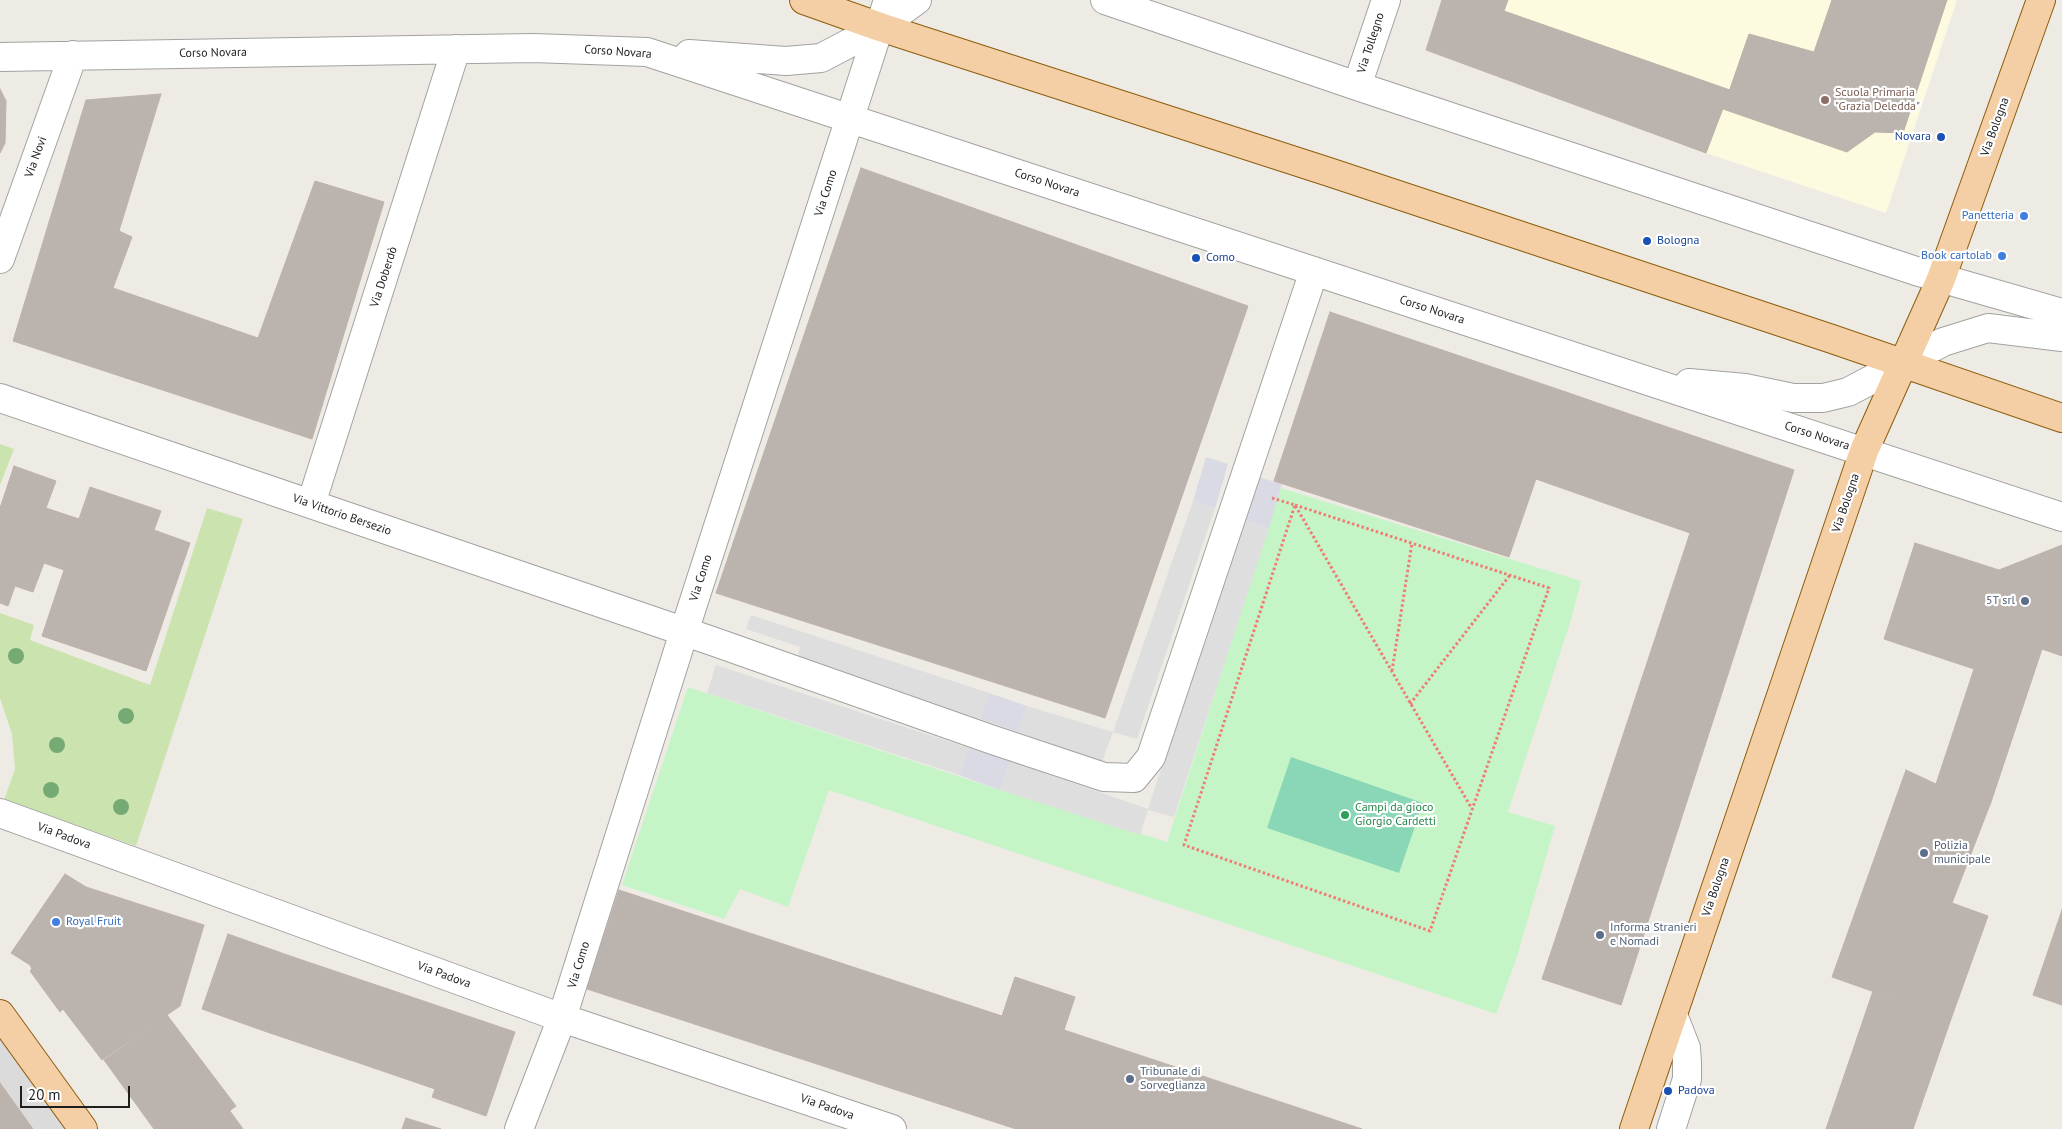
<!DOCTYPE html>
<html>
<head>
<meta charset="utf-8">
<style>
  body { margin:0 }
  #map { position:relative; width:2062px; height:1129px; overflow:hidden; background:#eeebe5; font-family:"PT Sans",sans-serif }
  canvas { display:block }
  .scale { position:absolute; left:20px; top:1086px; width:110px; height:22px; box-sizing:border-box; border:2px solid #1e1e1e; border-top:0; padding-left:6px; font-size:15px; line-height:18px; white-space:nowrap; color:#1e1e1e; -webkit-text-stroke:4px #fff; paint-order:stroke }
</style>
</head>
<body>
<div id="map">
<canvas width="2062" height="1129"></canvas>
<div class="scale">20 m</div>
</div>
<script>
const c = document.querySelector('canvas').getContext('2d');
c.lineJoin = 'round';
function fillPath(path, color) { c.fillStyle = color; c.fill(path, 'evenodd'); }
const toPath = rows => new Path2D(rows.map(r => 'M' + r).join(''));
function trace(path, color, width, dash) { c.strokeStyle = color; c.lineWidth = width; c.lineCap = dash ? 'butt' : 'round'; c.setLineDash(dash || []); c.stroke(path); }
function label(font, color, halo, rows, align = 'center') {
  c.font = font + ' "PT Sans",sans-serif'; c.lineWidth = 4.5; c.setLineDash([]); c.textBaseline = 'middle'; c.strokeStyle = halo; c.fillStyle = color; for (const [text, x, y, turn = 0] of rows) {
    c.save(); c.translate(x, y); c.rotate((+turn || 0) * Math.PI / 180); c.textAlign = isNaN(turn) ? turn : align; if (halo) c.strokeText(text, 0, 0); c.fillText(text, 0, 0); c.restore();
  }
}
fillPath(toPath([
  [0,1024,76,1129,0,1129]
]), '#dcdbdb');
fillPath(toPath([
  [1442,0,1957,0,1886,213,1706,153,1426,50]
]), '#fcfbe0');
fillPath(toPath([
  [0,444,14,449,0,485],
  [207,508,243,519,136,846,4,800,15,769,12,734,0,698,0,613,34,625,30,640,150,685]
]), '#cbe4af');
fillPath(toPath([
  [1281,488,1581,581,1571,620,1508,812,1555,826,1516,960,1496,1014,829,790,788,907,740,889,724,919,622,885,688,687,1000,790,1167,842]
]), '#c5f5c7');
fillPath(toPath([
  [1291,757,1423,803,1399,873,1267,828]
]), '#89d7b6');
fillPath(toPath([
  [1193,501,1215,508,1137,739,1113,732,1102,762,1018,732,1027,706,1113,732],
  [1242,520,1269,528,1174,817,1148,810,1140,835,1000,790,1010,761,1148,809],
  [751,615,989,693,980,719,797,659,800,647,746,629],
  [716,665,969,748,959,775,707,693]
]), '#dedede');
fillPath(toPath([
  [1206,457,1228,464,1215,508,1193,501],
  [1255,476,1282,484,1269,528,1242,520],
  [989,693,1027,706,1018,732,980,719],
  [969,748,1010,761,1000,790,959,775]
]), '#d9dae4');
const building = toPath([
  [1442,0,1508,0,1504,11,1730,90,1706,153,1426,50,1442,0],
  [1832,0,1947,0,1903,133,1875,132,1847,152,1723,109,1749,34,1814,52,1832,0],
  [0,89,6,101,5,143,0,153,0,89],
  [161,94,119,231,132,237,113,288,258,338,315,181,384,202,312,439,13,341,86,100,161,94],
  [861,168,1248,306,1105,718,716,593,861,168],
  [1330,312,1566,392,1509,557,1274,481,1330,312],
  [1566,392,1638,417,1607,504,1536,479,1566,392],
  [1638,417,1794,470,1658,891,1580,865,1690,533,1607,504,1638,417],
  [14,466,56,481,46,508,79,519,90,487,161,511,154,530,190,543,146,671,42,636,64,570,44,563,33,592,15,586,8,606,0,603,0,508,14,466],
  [1915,543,1999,570,2062,545,2062,656,2042,649,1991,802,1936,784,1974,669,1884,639,1915,543],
  [1906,770,1936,784,1991,802,1952,903,1988,916,1951,1019,1832,977,1906,770],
  [1580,865,1658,891,1621,1005,1542,979,1580,865],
  [65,874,86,887,204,925,180,1006,102,1060,63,1009,60,1012,30,971,32,969,30,965,11,953,65,874],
  [619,890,1002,1016,1015,977,1075,997,1031,1129,1016,1129,587,989,619,890],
  [2062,910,2062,1005,2033,995,2062,910],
  [228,934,293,957,267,1032,202,1009,228,934],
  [293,957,388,989,362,1064,267,1032,293,957],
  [388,989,515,1032,486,1116,432,1097,435,1089,362,1064,388,989],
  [1873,991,1951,1019,1913,1129,1826,1129,1873,991],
  [167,1015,236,1106,206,1129,154,1129,104,1060,167,1015],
  [1064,1030,1362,1129,1031,1129,1064,1030],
  [0,1083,33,1129,0,1129,0,1083],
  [230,1111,243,1129,206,1129,230,1111],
  [406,1118,441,1129,402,1129,406,1118]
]);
fillPath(building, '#bbb4ae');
trace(building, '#bfb1a8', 1);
const minor = toPath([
  [1105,0,1357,86,1916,271,2062,313],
  [689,54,786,61,821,58,880,27,917,0],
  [0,57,533,48,647,52,2062,517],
  [1357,86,1386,0],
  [0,259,73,55],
  [1689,383,1745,388,1793,398,1823,398,1848,392,1943,342,1988,328,2062,337],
  [0,398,712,641,990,739,1104,777,1134,778,1151,757,1314,271],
  [311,504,456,49],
  [0,813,562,1018,892,1129],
  [519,1129,562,1018,684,632,888,0],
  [1671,1129,1687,1079,1687,1063,1686,1048,1673,1015]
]);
const major = toPath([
  [804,0,880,27,1329,172,1832,339,2062,418],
  [0,1014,83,1129],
  [1634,1129,1864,451,1941,279,2041,0]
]);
trace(minor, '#a2a2a2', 30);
trace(major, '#8c5d0c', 30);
trace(toPath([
  [1272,498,1295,505,1472,809],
  [1295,505,1549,588,1430,931,1184,845,1295,505],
  [1392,671,1412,543],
  [1410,704,1510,575]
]), '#ef7d75', 3, [2.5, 2.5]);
trace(minor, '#fff', 28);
trace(major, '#f4cea4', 28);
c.fillStyle = '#76aa75';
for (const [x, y] of [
  [16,656],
  [126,716],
  [57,745],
  [51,790],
  [121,807]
]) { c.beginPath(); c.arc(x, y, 8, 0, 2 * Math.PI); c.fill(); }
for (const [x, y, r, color] of [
  [1825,100,5,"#8d6e63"],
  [1941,137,5,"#1a4fb4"],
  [2024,216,5,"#3f7fe0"],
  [1647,241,5,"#1a4fb4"],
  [2002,256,5,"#3f7fe0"],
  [1196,258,5,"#1a4fb4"],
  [2025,601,5,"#5c6f8a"],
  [1345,815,5,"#2e9e5b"],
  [1924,853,5,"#5c6f8a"],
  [56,922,5,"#3f7fe0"],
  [1600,935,5,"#5c6f8a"],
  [1130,1079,5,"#5c6f8a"],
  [1668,1091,5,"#1a4fb4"]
]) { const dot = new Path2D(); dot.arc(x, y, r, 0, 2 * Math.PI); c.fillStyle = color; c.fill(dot); trace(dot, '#fff', 2); }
label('12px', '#1e1e1e', '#fff', [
  ["Via Tollegno",1371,43,-72],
  ["Corso Novara",618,52,4],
  ["Corso Novara",213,53,-1],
  ["Via Bologna",1995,127,-70],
  ["Via Novi",36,157,-70],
  ["Corso Novara",1047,183,18],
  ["Via Como",826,193,-72],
  ["Via Doberdò",384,277,-72],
  ["Corso Novara",1432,310,18],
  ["Corso Novara",1817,436,18],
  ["Via Bologna",1846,503,-71],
  ["Via Vittorio Bersezio",342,515,19],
  ["Via Como",701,578,-72],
  ["Via Padova",64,836,20],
  ["Via Bologna",1716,887,-71],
  ["Via Como",579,965,-73],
  ["Via Padova",444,975,20],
  ["Via Padova",827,1107,19]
]);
label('12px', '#785e54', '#fff', [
  ["Scuola Primaria",1835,93],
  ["\"Grazia Deledda\"",1835,107]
], 'left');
label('12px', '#164399', '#fff', [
  ["Novara",1931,137,"right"],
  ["Bologna",1657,241],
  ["Como",1206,258],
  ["Padova",1678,1091]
], 'left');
label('12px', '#366cbe', '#fff', [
  ["Panetteria",2014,216],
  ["Book cartolab",1992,256],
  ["Royal Fruit",66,922,"left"]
], 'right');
label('12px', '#4e5e75', '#fff', [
  ["5T srl",2015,601,"right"],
  ["Polizia",1934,846],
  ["municipale",1934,860],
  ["Informa Stranieri",1610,928],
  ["e Nomadi",1610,942],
  ["Tribunale di",1140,1072],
  ["Sorveglianza",1140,1086]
], 'left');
label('12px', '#27864d', '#fff', [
  ["Campi da gioco",1355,808],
  ["Giorgio Cardetti",1355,822]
], 'left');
</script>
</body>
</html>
